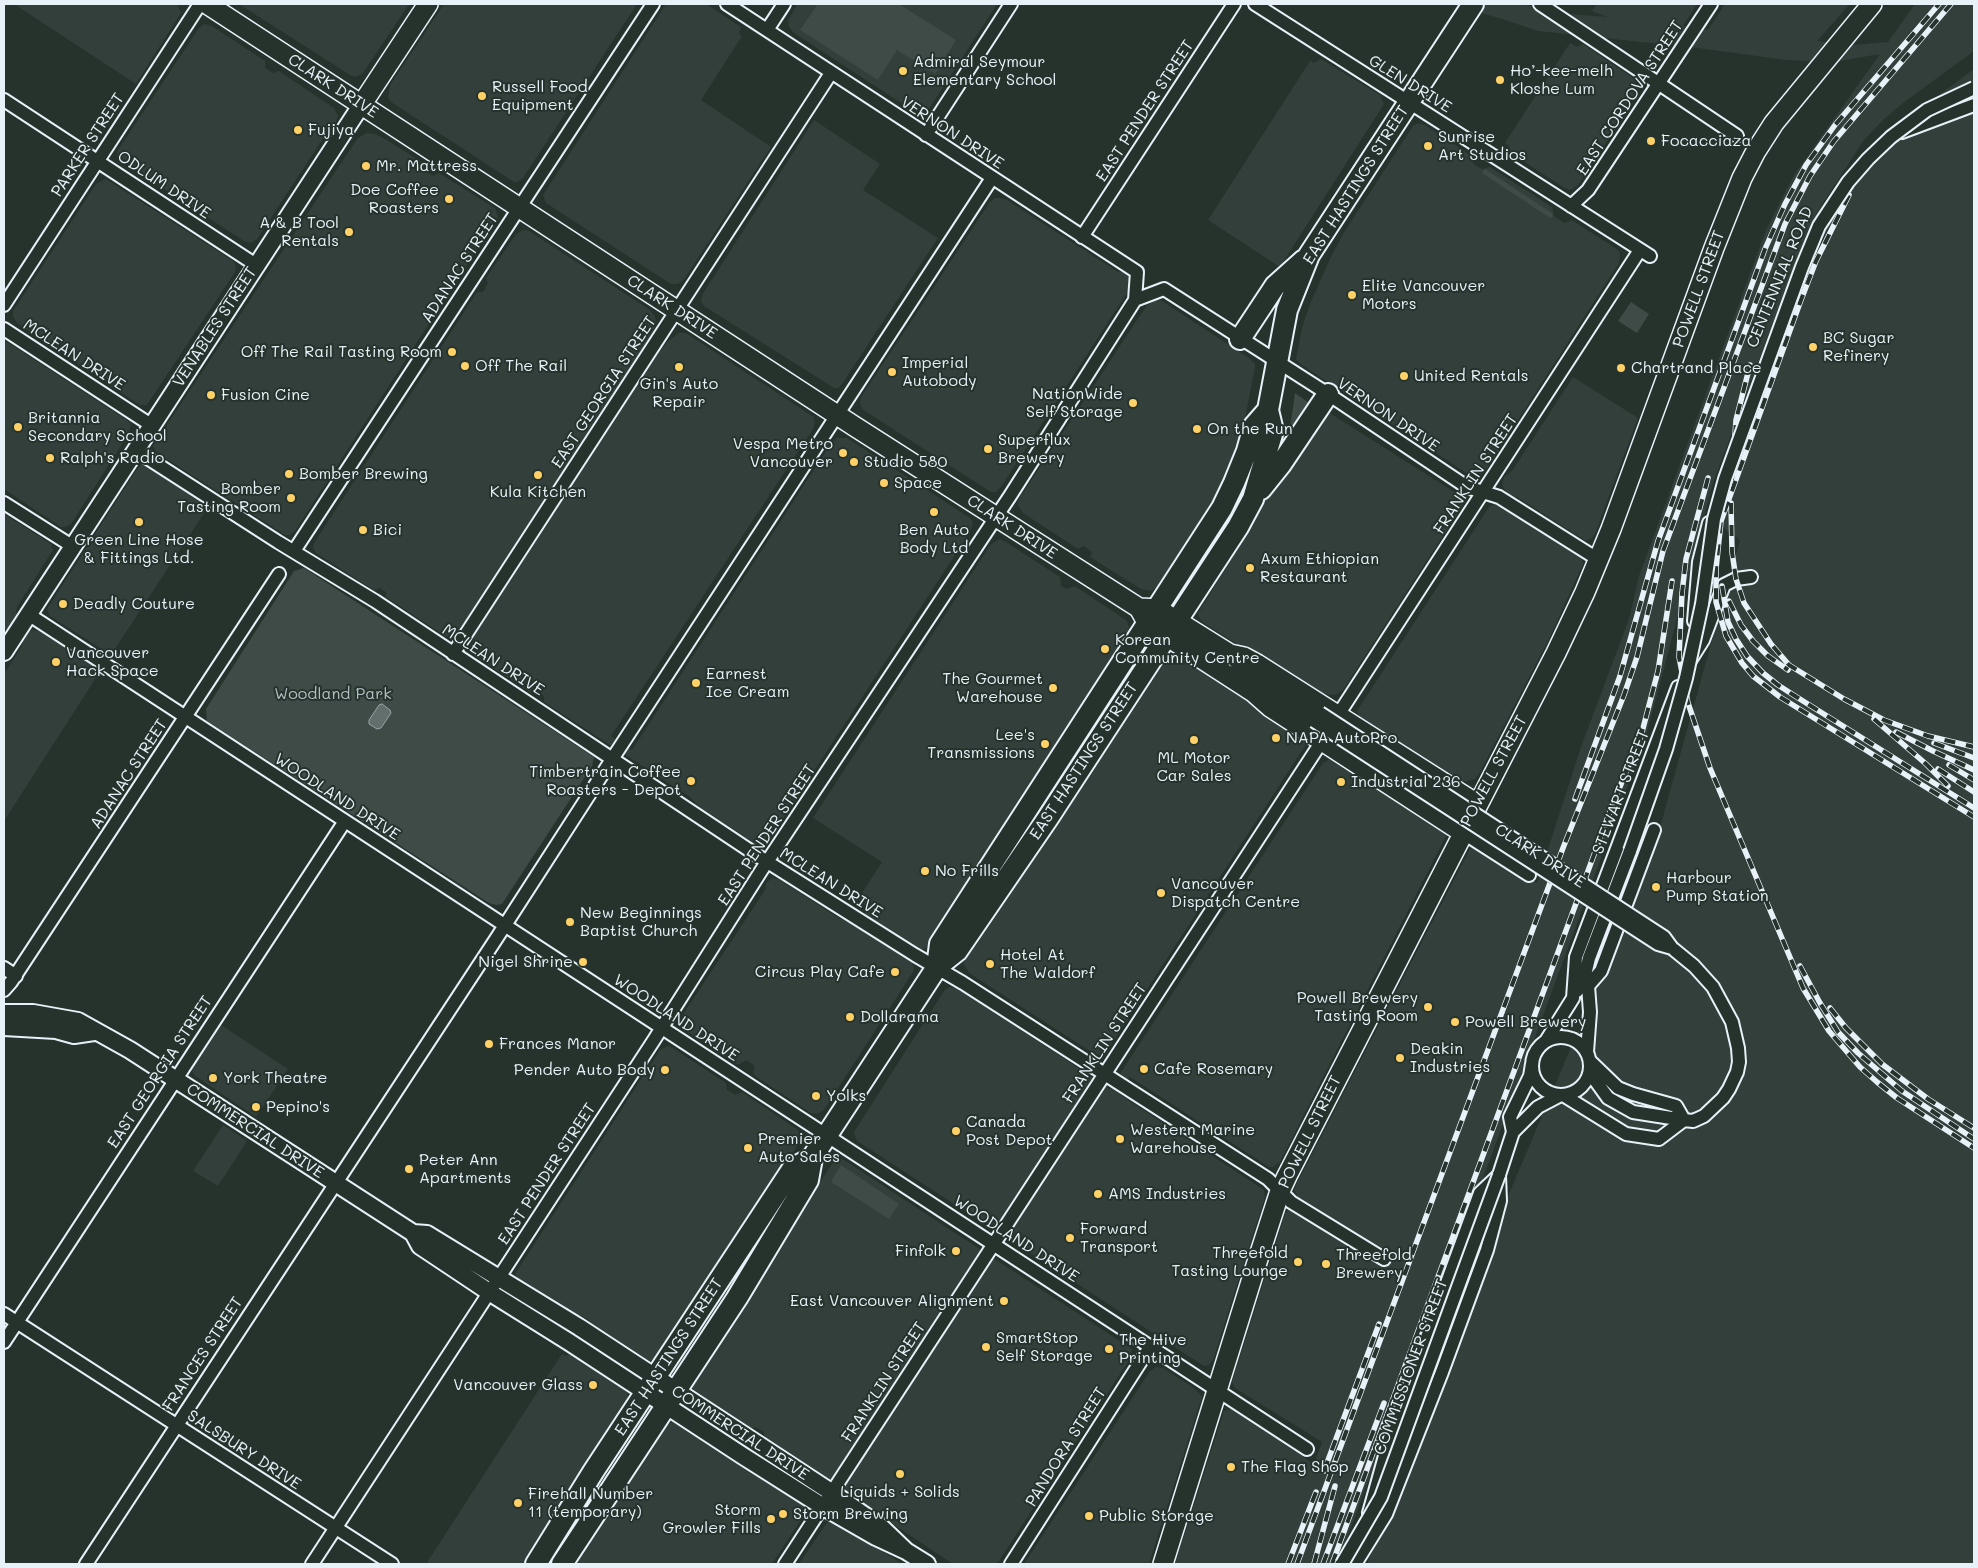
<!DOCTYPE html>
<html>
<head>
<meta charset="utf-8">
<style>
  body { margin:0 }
  #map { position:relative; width:1978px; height:1568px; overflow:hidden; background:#26332d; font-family:Mali,sans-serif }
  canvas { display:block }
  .frame { position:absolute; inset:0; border:5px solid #e8f1f8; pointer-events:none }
</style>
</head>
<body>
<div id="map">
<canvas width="1978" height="1568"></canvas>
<div class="frame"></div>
</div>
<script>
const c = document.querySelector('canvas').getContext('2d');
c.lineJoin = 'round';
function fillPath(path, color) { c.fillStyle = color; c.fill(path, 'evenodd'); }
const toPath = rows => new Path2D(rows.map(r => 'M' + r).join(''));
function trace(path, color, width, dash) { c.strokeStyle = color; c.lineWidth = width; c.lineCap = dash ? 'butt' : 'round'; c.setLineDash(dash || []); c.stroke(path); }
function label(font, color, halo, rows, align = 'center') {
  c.font = font + ' Mali,sans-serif'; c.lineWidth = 4; c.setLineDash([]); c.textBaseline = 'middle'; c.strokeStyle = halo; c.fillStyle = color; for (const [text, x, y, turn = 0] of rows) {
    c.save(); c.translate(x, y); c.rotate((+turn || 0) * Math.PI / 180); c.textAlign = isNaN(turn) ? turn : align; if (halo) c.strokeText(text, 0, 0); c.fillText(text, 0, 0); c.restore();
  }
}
fillPath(toPath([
  [14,4,177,4,181,13,136,84],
  [239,4,409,4,363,73,356,77,350,75],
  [444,4,637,4,523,178,517,182,514,182,391,102,388,98,390,85],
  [666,4,706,4,741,27,739,34,742,36,701,100,771,147,683,281,677,284,671,284,546,203,543,195],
  [797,4,997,4,929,109,918,114,794,33,789,27,788,21],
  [1449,4,1521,4,1567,14,1607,17,1592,11,1597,4,1697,4,1683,26,1708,30,1725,4,1850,4,1817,41,1852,45,1888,42,1915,4,1974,4,1974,51,1903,103,1883,120,1864,140,1821,206,1803,243,1713,483,1646,736,1485,1173,1337,1564,1175,1564,1224,1411,1231,1409,1234,1411,1314,1464,1322,1442,1235,1388,1232,1382,1285,1214,1289,1208,1295,1209,1386,1267,1391,1256,1298,1197,1294,1190,1297,1183,1470,849,1476,846,1483,849,1537,883,1581,747,1629,619,1639,576,1766,230,1794,175,1880,54,1834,62,1786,60,1698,48,1538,31,1499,18],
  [204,24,212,26,265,61,265,68,273,73,279,71,334,108,338,116,333,129,326,134,257,239,251,243,244,241,124,163,119,159,117,154,118,150,199,28],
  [1570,43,1577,47,1583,44,1636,80,1640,88,1638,94,1578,185,1571,190,1566,189,1511,153,1509,146,1505,143],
  [1321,59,1380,95,1384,104,1280,267,1208,220,1310,61,1314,63],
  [1974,69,1974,1564,1367,1564,1428,1424,1503,1208,1652,856,1740,540,1722,527,1817,264,1828,224,1855,179,1927,104],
  [814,120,880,164,863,190,938,238,842,384,838,388,834,388,704,306,701,301,702,295],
  [1418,123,1425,125,1473,157,1473,164,1482,169,1490,167,1552,207,1554,216,1564,223,1572,220,1618,250,1620,253,1619,263,1484,473,1476,477,1471,476,1302,365,1296,359,1302,328,1310,304,1330,259,1343,234,1413,126],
  [366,133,375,134,385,139,422,162,424,170,433,176,439,173,495,208,498,217,295,531,290,535,285,535,156,452,153,446,357,139],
  [105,179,109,181,233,261,236,266,235,272,147,405,140,405,17,323,13,316,13,311,96,184],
  [995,198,1000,198,1007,200,1118,272,1126,272,1132,276,1131,287,1001,487,996,492,991,492,868,413,862,409,860,402,861,397,990,202],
  [523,230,529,231,650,310,655,317,656,324,645,350,458,632,452,636,445,636,386,597,386,592,379,588,375,591,316,553,313,547,314,543,477,292,483,292,488,283,486,278,516,234],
  [1157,300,1162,301,1249,358,1255,364,1255,367,1241,439,1221,493,1161,585,1151,591,1141,589,1090,557,1092,552,1084,546,1078,549,1023,513,1018,505,1019,499,1147,305],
  [679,333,686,333,809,414,814,417,815,423,813,429,611,736,632,750,832,442,837,438,847,438,970,518,973,523,970,532,771,837,771,841,763,847,759,846,701,808,690,797,544,702,544,696,536,691,531,693,476,657,472,649,475,630,655,358,667,342],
  [4,340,128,421,131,424,129,433,71,524,65,527,61,527,4,489],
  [1573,377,1638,418,1595,534,1592,538,1586,541,1517,497,1513,497,1506,492,1502,485,1504,477,1512,471],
  [1328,412,1459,495,1463,503,1461,508,1343,690,1337,694,1331,695,1309,690,1204,623,1200,619,1198,613,1256,520,1260,507,1319,417],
  [144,463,210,504,111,655,50,616,47,609,135,472,141,464],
  [1496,503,1577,554,1582,559,1583,564,1549,639,1479,774,1475,779,1462,782,1452,780,1361,720,1357,711,1489,507],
  [4,514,51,544,53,550,17,607,16,615,8,628,4,630],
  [1000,539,1006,542,1060,577,1061,586,1067,589,1075,586,1127,621,1130,630,930,944,924,949,919,949,865,914,864,904,858,899,882,862,813,818,991,544],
  [33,630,39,631,101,670,4,821,4,674,22,646,23,637,26,633],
  [1175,653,1233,689,1305,738,1305,746,1107,1051,1104,1054,1096,1055,969,973,963,963,1066,812,1168,657],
  [1333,757,1445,829,1446,836,1280,1162,1273,1167,1269,1167,1130,1077,1119,1094,1264,1190,1265,1197,1213,1360,1209,1365,1204,1366,857,1141,854,1132,944,991,949,987,957,988,1110,1089,1323,763],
  [772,878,778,879,837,917,849,922,911,962,914,967,913,972,824,1110,817,1114,811,1113,755,1076,753,1073,755,1066,746,1060,738,1065,685,1030,681,1024,682,1016,765,890,766,883],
  [221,1025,288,1069,256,1117,194,1075,192,1071,194,1063,199,1055,204,1052],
  [668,1046,673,1048,726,1083,727,1090,735,1095,742,1092,798,1130,802,1137,800,1142,708,1277,658,1355,653,1360,646,1362,589,1325,589,1320,581,1315,574,1317,519,1282,515,1274,660,1050],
  [223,1125,247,1141,218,1186,193,1171],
  [837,1158,844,1160,1132,1349,1131,1357,997,1564,953,1564,765,1439,764,1432,756,1427,748,1429,693,1391,693,1384,833,1162],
  [562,1354,566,1356,570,1354,626,1390,629,1400,585,1468,525,1564,426,1564],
  [1156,1367,1163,1368,1194,1388,1202,1397,1149,1564,1024,1564,1150,1371],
  [672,1422,677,1423,804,1504,806,1511,804,1515,772,1564,573,1564,666,1426],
  [829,1522,838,1523,902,1564,799,1564,826,1524]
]), '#333f3a');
fillPath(toPath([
  [818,4,899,4,956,40,935,74,897,50,878,80,800,30],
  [1485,169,1552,213,1553,217,1550,218,1482,173],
  [1631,302,1649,314,1637,333,1618,321],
  [1295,393,1312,405,1288,442],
  [304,568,594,757,592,766,502,904,496,905,489,903,207,721,206,709,294,571],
  [841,1165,899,1204,889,1219,831,1182]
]), '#3e4b47');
const water = toPath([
  [382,704,390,710,391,713,381,728,377,729,369,724,369,720,379,705,382,704]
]);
fillPath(water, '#636f6d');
trace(water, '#98a3a5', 1);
const minor = toPath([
  [727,4,1137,272,1135,300],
  [1255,4,1650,256],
  [1540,4,1737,136],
  [767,30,784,4],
  [4,100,256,265],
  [1902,132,1974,105],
  [926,135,1011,4],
  [1571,206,1588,190,1711,4],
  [1082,237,1234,4],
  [4,305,200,4],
  [4,329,151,425],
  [135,450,278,542,375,601,758,856,915,955,963,983,1268,1179,1291,1202,1384,1259],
  [4,503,72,546],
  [294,551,653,4],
  [28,614,1307,1449],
  [1694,621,1699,562,1709,523],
  [453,654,831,73],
  [1230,654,1238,666,1252,677,1313,709],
  [1691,659,1703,640,1724,585,1736,579,1751,577],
  [1262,694,1270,697,1314,721],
  [1338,715,1640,250],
  [1462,832,1529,875],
  [4,968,16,976],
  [4,990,11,982,279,574],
  [1577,991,1584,979,1589,958,1630,851],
  '1532 1066a29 29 0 1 1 58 0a29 29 0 1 1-58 0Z',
  [1546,1041,1573,998,1576,957,1678,687],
  [1587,1052,1590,1012,1588,986,1601,971,1654,830],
  [1590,1061,1618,1088,1633,1094,1676,1106,1684,1120],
  [1590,1073,1608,1098,1633,1112,1684,1120,1693,1121,1704,1116,1723,1098,1729,1089,1737,1072,1739,1062,1738,1048,1732,1022,1713,987,1694,966,1672,948],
  [1563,1095,1626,1134,1659,1139,1684,1120],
  [1513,1132,1538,1107,1559,1096],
  [4,1314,392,1564],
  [4,1342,345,821],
  [1369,1513,1390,1438,1480,1193,1499,1175],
  [86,1564,498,936,605,770,992,178],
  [312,1564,654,1040,761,871,1010,496,1135,300,1164,289,1328,394,1467,487,1499,497,1599,560],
  [785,1564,1322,741],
  [1011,1564,1150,1347],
  [1355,1564,1386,1514,1442,1372,1487,1250,1500,1201,1499,1175,1513,1132,1510,1117,1530,1076,1532,1064]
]);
const tertiary = toPath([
  [4,652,362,104],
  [4,1013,33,1013,78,1021,130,1050,413,1233,427,1234,579,1327,831,1492,881,1527,906,1551],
  [4,1027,56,1030,74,1035,94,1032],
  [413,1233,420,1246,489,1292,569,1342,743,1456,822,1506,876,1537,906,1551,927,1564]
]);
const secondary = toPath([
  [207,4,854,426,1139,608,1148,624,1253,692,1270,707,1462,832],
  [362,104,428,4],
  [1141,608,1158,609,1230,654,1244,657,1257,664,1477,804],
  [1163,1564,1258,1259,1280,1191,1287,1176,1556,653,1585,592,1611,529,1714,248,1742,178,1756,151,1774,123,1872,4]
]);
const primary = toPath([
  [1240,339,1275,286,1304,260],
  [1261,489,1281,464,1328,394],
  [937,967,940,944,1222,508,1234,483,1247,451,1254,426,1268,410],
  [536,1564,593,1472,793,1168,812,1158],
  [562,1564,737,1298,808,1180,812,1158,937,967,957,951,1048,818,1238,527,1253,499,1273,431,1268,410,1287,310,1309,255,1473,4]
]);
trace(minor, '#e8f1f8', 16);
trace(tertiary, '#e8f1f8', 20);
trace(secondary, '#e8f1f8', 22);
trace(primary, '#e8f1f8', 24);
trace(minor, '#26332d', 12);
trace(tertiary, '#26332d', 16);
trace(secondary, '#26332d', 19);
trace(primary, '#26332d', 20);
const rail = toPath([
  [1849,195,1816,261,1801,300,1721,521,1716,569,1716,602,1726,636,1742,663,1753,676,1780,697,1974,817],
  [1708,478,1686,559,1682,593,1679,657,1688,703,1710,768,1803,988,1829,1031,1860,1067,1877,1082,1897,1098,1974,1148],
  [1732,480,1736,420,1750,365],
  [1731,503,1732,552,1736,579,1744,603,1771,644,1789,665,1844,699,1884,720,1928,736,1974,747],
  [1722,586,1728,622,1736,639,1747,656,1763,673,1778,685,1795,696,1974,808],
  [1729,601,1741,625,1753,641,1768,656,1788,670],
  [1874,719,1926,764,1948,786],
  [1896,732,1933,751,1974,770],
  [1934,743,1974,758],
  [1949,765,1974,780],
  [1938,769,1974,792],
  [1575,799,1620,676,1658,541,1765,249,1785,204,1806,165,1835,125,1939,4],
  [1800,966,1820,1003,1838,1032,1858,1053,1902,1091,1974,1139],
  [1830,1008,1846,1028,1882,1064,1928,1099,1974,1128],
  [1324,1471,1379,1324],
  [1288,1564,1316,1492],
  [1297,1564,1563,848,1624,695,1637,657,1663,551,1785,224,1810,176,1834,141,1951,4],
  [1314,1564,1335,1486],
  [1323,1564,1384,1403],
  [1332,1564,1612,806,1641,736,1658,671,1672,581]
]);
trace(rail, '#e8f1f8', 5.5);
trace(rail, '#26332d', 4, [11]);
const minorBridge = toPath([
  [1320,713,1664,937,1672,948],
  [1314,721,1658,944,1672,948],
  [1630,851,1666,749,1686,678,1702,604,1714,519,1725,479,1802,267,1819,226,1848,182,1868,159,1891,137,1927,110,1974,88],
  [1342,1564,1381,1497,1499,1175]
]);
trace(minorBridge, '#e8f1f8', 16, []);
trace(minorBridge, '#26332d', 12);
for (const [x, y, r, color] of [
  [903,71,5,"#ffd166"],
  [1500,80,5,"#ffd166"],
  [482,96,5,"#ffd166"],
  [298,130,5,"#ffd166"],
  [1651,141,5,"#ffd166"],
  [1428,146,5,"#ffd166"],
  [366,166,5,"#ffd166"],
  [449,199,5,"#ffd166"],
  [349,232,5,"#ffd166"],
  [1352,295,5,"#ffd166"],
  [1813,347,5,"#ffd166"],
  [452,352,5,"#ffd166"],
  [465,366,5,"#ffd166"],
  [679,367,5,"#ffd166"],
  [1621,368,5,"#ffd166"],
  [892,372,5,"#ffd166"],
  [1404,376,5,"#ffd166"],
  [211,395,5,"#ffd166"],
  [1133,403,5,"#ffd166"],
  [18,427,5,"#ffd166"],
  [1197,429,5,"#ffd166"],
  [988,449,5,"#ffd166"],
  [843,453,5,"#ffd166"],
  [50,458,5,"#ffd166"],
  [854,462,5,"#ffd166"],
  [289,474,5,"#ffd166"],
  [538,475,5,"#ffd166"],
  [884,483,5,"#ffd166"],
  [291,498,5,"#ffd166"],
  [934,512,5,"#ffd166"],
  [139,522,5,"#ffd166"],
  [363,530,5,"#ffd166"],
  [1250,568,5,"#ffd166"],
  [63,604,5,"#ffd166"],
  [1105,649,5,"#ffd166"],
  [56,662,5,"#ffd166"],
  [696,683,5,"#ffd166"],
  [1053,688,5,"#ffd166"],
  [1276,738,5,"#ffd166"],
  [1194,740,5,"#ffd166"],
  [1045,744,5,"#ffd166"],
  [691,781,5,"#ffd166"],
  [1341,782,5,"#ffd166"],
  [925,871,5,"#ffd166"],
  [1656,887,5,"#ffd166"],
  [1161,893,5,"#ffd166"],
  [570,922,5,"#ffd166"],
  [583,962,5,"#ffd166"],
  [990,964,5,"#ffd166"],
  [895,972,5,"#ffd166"],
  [1428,1007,5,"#ffd166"],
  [850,1017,5,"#ffd166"],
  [1455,1022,5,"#ffd166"],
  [489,1044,5,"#ffd166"],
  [1400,1058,5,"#ffd166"],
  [1144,1069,5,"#ffd166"],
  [665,1070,5,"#ffd166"],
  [213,1078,5,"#ffd166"],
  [816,1096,5,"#ffd166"],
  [256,1107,5,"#ffd166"],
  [956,1131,5,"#ffd166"],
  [1120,1139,5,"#ffd166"],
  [748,1148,5,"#ffd166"],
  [409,1169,5,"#ffd166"],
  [1098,1194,5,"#ffd166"],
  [1070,1238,5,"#ffd166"],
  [956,1251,5,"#ffd166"],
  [1298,1262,5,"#ffd166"],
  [1326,1264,5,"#ffd166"],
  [1004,1301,5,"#ffd166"],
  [986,1347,5,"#ffd166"],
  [1109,1349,5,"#ffd166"],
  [593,1385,5,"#ffd166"],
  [1231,1467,5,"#ffd166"],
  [900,1474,5,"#ffd166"],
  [518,1503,5,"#ffd166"],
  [783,1514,5,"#ffd166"],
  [1089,1516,5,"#ffd166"],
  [771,1519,5,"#ffd166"]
]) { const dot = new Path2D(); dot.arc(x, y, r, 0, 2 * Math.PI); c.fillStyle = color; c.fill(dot); trace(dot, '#26332d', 2); }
label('16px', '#e8f1f8', '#26332d', [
  ["Admiral Seymour",913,62],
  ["Elementary School",913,80],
  ["Ho’-kee-melh",1510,71],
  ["Kloshe Lum",1510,89],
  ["Russell Food",492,87],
  ["Equipment",492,105],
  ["Fujiya",308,130],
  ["Sunrise",1438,137],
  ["Art Studios",1438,155],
  ["Focacciaza",1661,141],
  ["Mr. Mattress",376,166],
  ["Doe Coffee",439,190,"right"],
  ["Roasters",439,208,"right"],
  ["A & B Tool",339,223,"right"],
  ["Rentals",339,241,"right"],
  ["Elite Vancouver",1362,286],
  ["Motors",1362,304],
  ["BC Sugar",1823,338],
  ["Refinery",1823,356],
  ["Off The Rail Tasting Room",442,352,"right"],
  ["Imperial",902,363],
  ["Autobody",902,381],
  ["Off The Rail",475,366],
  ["Chartrand Place",1631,368],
  ["United Rentals",1414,376],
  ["Gin's Auto",679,384,"center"],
  ["Repair",679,402,"center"],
  ["NationWide",1123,394,"right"],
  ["Self Storage",1123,412,"right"],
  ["Fusion Cine",221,395],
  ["Britannia",28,418],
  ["Secondary School",28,436],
  ["On the Run",1207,429],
  ["Superflux",998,440],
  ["Brewery",998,458],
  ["Vespa Metro",833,444,"right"],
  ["Vancouver",833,462,"right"],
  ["Ralph's Radio",60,458],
  ["Studio 580",864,462],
  ["Bomber Brewing",299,474],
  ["Space",894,483],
  ["Bomber",281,489,"right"],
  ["Tasting Room",281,507,"right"],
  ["Kula Kitchen",538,492,"center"],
  ["Bici",373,530],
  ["Ben Auto",934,530,"center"],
  ["Body Ltd",934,548,"center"],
  ["Green Line Hose",139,540,"center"],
  ["& Fittings Ltd.",139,558,"center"],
  ["Axum Ethiopian",1260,559],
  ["Restaurant",1260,577],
  ["Deadly Couture",73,604],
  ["Korean",1115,640],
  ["Community Centre",1115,658],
  ["Vancouver",66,653],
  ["Hack Space",66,671],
  ["Earnest",706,674],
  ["Ice Cream",706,692],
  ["The Gourmet",1043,679,"right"],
  ["Warehouse",1043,697,"right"],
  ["Lee's",1035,735,"right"],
  ["Transmissions",1035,753,"right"],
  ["NAPA AutoPro",1286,738],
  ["ML Motor",1194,758,"center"],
  ["Car Sales",1194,776,"center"],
  ["Timbertrain Coffee",681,772,"right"],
  ["Roasters - Depot",681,790,"right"],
  ["Industrial 236",1351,782],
  ["No Frills",935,871],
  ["Harbour",1666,878],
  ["Pump Station",1666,896],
  ["Vancouver",1171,884],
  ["Dispatch Centre",1171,902],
  ["New Beginnings",580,913],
  ["Baptist Church",580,931],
  ["Hotel At",1000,955],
  ["The Waldorf",1000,973],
  ["Nigel Shrine",573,962,"right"],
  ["Circus Play Cafe",885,972,"right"],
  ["Powell Brewery",1418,998,"right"],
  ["Tasting Room",1418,1016,"right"],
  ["Dollarama",860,1017],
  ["Powell Brewery",1465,1022],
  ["Frances Manor",499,1044],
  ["Deakin",1410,1049],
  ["Industries",1410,1067],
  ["Cafe Rosemary",1154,1069],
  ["Pender Auto Body",655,1070,"right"],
  ["York Theatre",223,1078],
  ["Yolks",826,1096],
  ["Pepino's",266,1107],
  ["Canada",966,1122],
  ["Post Depot",966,1140],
  ["Western Marine",1130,1130],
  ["Warehouse",1130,1148],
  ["Premier",758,1139],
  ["Auto Sales",758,1157],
  ["Peter Ann",419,1160],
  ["Apartments",419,1178],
  ["AMS Industries",1108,1194],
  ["Forward",1080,1229],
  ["Transport",1080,1247],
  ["Finfolk",946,1251,"right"],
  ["Threefold",1288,1253,"right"],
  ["Tasting Lounge",1288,1271,"right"],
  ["Threefold",1336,1255],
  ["Brewery",1336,1273],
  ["East Vancouver Alignment",994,1301,"right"],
  ["SmartStop",996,1338],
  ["Self Storage",996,1356],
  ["The Hive",1119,1340],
  ["Printing",1119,1358],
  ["Vancouver Glass",583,1385,"right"],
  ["The Flag Shop",1241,1467],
  ["Liquids + Solids",900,1492,"center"],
  ["Firehall Number",528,1494],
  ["11 (temporary)",528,1512],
  ["Storm",761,1510,"right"],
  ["Growler Fills",761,1528,"right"],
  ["Storm Brewing",793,1514],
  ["Public Storage",1099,1516]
], 'left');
label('16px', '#e8f1f8', '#26332d', [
  ["GLEN DRIVE",1410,84,32],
  ["CLARK DRIVE",333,86,33],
  ["EAST CORDOVA STREET",1630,98,-57],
  ["EAST PENDER STREET",1145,111,-57],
  ["VERNON DRIVE",952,133,33],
  ["PARKER STREET",88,145,-57],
  ["ODLUM DRIVE",164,185,34],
  ["EAST HASTINGS STREET",1356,185,-58],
  ["ADANAC STREET",460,268,-57],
  ["CENTENNIAL ROAD",1780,277,-68],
  ["POWELL STREET",1699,289,-70],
  ["CLARK DRIVE",672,307,33],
  ["VENABLES STREET",215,327,-57],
  ["MCLEAN DRIVE",74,355,33],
  ["EAST GEORGIA STREET",604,392,-57],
  ["VERNON DRIVE",1388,415,34],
  ["FRANKLIN STREET",1476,474,-57],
  ["CLARK DRIVE",1012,527,33],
  ["MCLEAN DRIVE",493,660,33],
  ["EAST HASTINGS STREET",1084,761,-57],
  ["POWELL STREET",1494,771,-62],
  ["ADANAC STREET",129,774,-57],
  ["STEWART STREET",1621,792,-69],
  ["WOODLAND DRIVE",337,797,33],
  ["EAST PENDER STREET",767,835,-57],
  ["CLARK DRIVE",1540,856,33],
  ["MCLEAN DRIVE",831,883,32],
  ["WOODLAND DRIVE",676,1018,33],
  ["FRANKLIN STREET",1105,1043,-57],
  ["EAST GEORGIA STREET",160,1072,-57],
  ["COMMERCIAL DRIVE",255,1131,33],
  ["POWELL STREET",1310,1132,-64],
  ["EAST PENDER STREET",547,1174,-57],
  ["WOODLAND DRIVE",1016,1239,33],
  ["FRANCES STREET",203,1354,-57],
  ["EAST HASTINGS STREET",669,1357,-57],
  ["COMMISSIONER STREET",1411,1367,-70],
  ["FRANKLIN STREET",884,1382,-57],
  ["COMMERCIAL DRIVE",740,1433,33],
  ["PANDORA STREET",1066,1447,-58],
  ["SALSBURY DRIVE",244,1450,33]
]);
label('16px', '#b5bfc3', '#26332d', [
  ["Woodland Park",333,694]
]);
</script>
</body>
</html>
